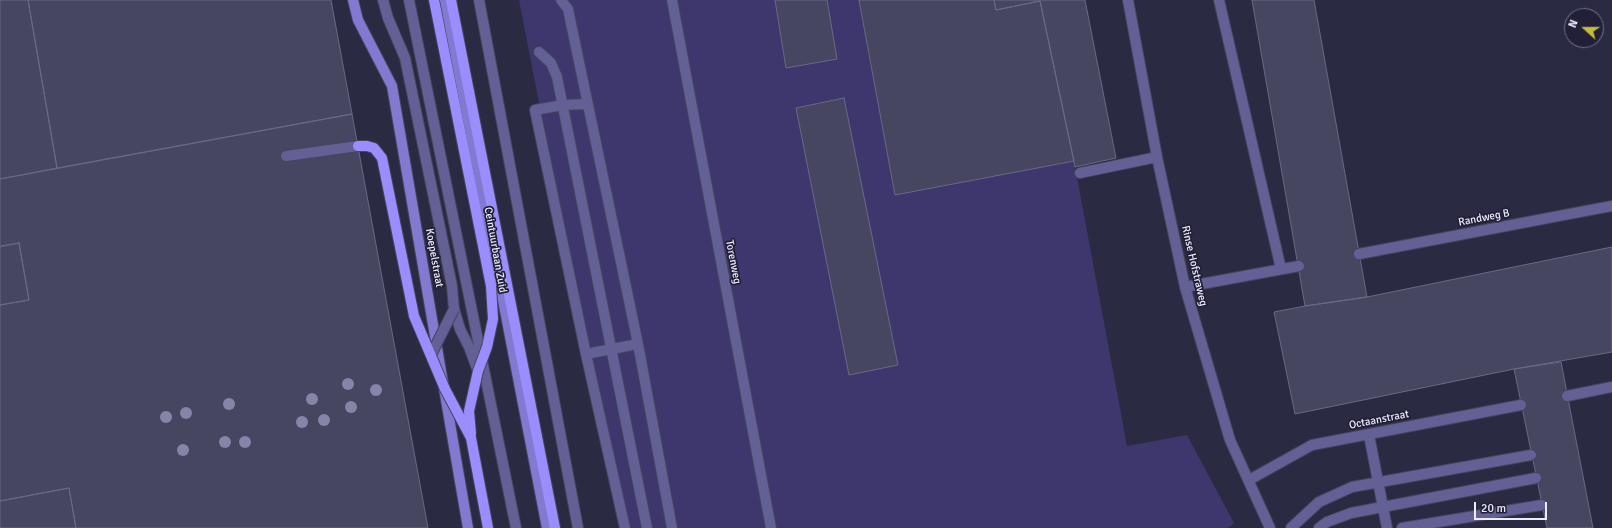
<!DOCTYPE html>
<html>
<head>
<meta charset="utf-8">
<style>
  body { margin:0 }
  #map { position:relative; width:1612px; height:528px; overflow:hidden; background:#2b2a43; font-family:Signika,sans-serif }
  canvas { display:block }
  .north { position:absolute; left:1564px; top:8px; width:40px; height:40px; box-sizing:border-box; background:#222038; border:1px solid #737287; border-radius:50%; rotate:291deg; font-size:11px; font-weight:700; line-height:16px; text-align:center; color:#ececfd }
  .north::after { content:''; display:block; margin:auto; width:14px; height:18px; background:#c4bd3e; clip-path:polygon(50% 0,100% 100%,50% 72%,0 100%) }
  .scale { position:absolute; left:1474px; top:502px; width:73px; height:18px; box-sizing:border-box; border:2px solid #ececfd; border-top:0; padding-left:5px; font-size:12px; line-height:14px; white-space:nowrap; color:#ececfd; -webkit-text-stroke:3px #222038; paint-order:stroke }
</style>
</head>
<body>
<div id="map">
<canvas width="1612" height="528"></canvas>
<div class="north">N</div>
<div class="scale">20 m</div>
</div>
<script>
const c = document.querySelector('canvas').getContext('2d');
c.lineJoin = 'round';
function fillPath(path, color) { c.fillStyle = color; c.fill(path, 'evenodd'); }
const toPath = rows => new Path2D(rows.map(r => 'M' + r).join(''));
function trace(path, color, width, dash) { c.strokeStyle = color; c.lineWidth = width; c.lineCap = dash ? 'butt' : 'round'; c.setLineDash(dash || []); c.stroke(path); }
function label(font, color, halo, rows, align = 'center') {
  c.font = font + ' Signika,sans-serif'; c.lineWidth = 3.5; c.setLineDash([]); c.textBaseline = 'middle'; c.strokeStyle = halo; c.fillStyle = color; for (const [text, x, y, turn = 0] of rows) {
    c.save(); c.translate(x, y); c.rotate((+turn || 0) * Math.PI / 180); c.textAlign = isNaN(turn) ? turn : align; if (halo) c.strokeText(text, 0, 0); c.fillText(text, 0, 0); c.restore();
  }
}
fillPath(toPath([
  [519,0,859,0,895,195,1074,161,1127,446,1187,435,1234,523,1228,528,622,528]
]), '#3d376d');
const building = toPath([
  [0,0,28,0,57,168,0,179,0,0],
  [28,0,331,0,352,114,57,168,28,0],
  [775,0,827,0,837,59,786,68,775,0],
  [859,0,994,0,996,10,1040,1,1074,161,895,195,859,0],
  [994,0,1085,0,1116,158,1075,167,1040,1,996,10,994,0],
  [1252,0,1314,0,1367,297,1305,306,1252,0],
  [844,98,898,365,849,375,796,108,844,98],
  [352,114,428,528,76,528,69,488,0,501,0,305,29,300,19,243,0,246,0,179,352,114],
  [19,243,29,300,0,305,0,247,19,243],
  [1612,247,1612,352,1514,369,1295,414,1274,312,1305,306,1367,297,1612,247],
  [1561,362,1593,528,1547,528,1514,369,1561,362],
  [69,488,76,528,0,528,0,501,69,488]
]);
fillPath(building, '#474661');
trace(building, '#6a6986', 1);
const lane = toPath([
  [383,0,388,18,405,58,452,286,454,309,460,329,469,347,478,371],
  [409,0,516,528],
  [479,0,578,528],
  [672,0,771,528],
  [1128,0,1157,157,1185,287,1230,440,1270,528],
  [1219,0,1281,269],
  [539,52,551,63,557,77,647,528],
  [286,156,358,146],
  [1080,173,1157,157],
  [1359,254,1612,206],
  [1185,287,1299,266],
  [1567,396,1612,387],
  [1369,435,1387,528],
  [1249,480,1312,445,1521,405],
  [1291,528,1319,502,1352,487,1531,455],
  [1319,528,1327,522,1351,513,1536,478],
  [1402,528,1542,505]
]);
const street = toPath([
  [561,0,568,9,638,344,586,354,535,110,563,105,587,104],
  [638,344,672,528],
  [586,354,625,528]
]);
const secondary = toPath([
  [353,0,358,20,392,86,468,528],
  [445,0,547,528]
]);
const primary = toPath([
  [434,0,491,286],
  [451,0,555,528],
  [471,438,488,528]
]);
trace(lane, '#46455d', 12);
trace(street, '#46455d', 12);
trace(secondary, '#46455d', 12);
trace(primary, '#46455d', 12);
trace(lane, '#636096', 10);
trace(street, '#636096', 10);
trace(secondary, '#827ad1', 10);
trace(primary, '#9a8eff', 10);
const laneBridge = toPath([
  [431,355,454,309]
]);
const primaryBridge = toPath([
  [358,146,367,146,374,148,382,158,414,316,445,389,471,438],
  [471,434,469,411,478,371,487,347,493,319,491,286]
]);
trace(laneBridge, '#46455d', 12, []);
trace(primaryBridge, '#46455d', 12, []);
trace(laneBridge, '#636096', 10);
trace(primaryBridge, '#9a8eff', 10);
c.fillStyle = '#8584a9';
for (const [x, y] of [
  [348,384],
  [376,390],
  [312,399],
  [229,404],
  [351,407],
  [186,413],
  [166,417],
  [324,420],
  [302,422],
  [225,442],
  [245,442],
  [183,450]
]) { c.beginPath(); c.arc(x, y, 6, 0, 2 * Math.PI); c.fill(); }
label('11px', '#ececfd', '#222038', [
  ["Randweg B",1484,218,-11],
  ["Ceintuurbaan Zuid",495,250,80],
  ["Koepelstraat",434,258,80],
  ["Torenweg",733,262,79],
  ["Rinse Hofstraweg",1194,266,77],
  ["Octaanstraat",1379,420,-11]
]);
</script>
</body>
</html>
